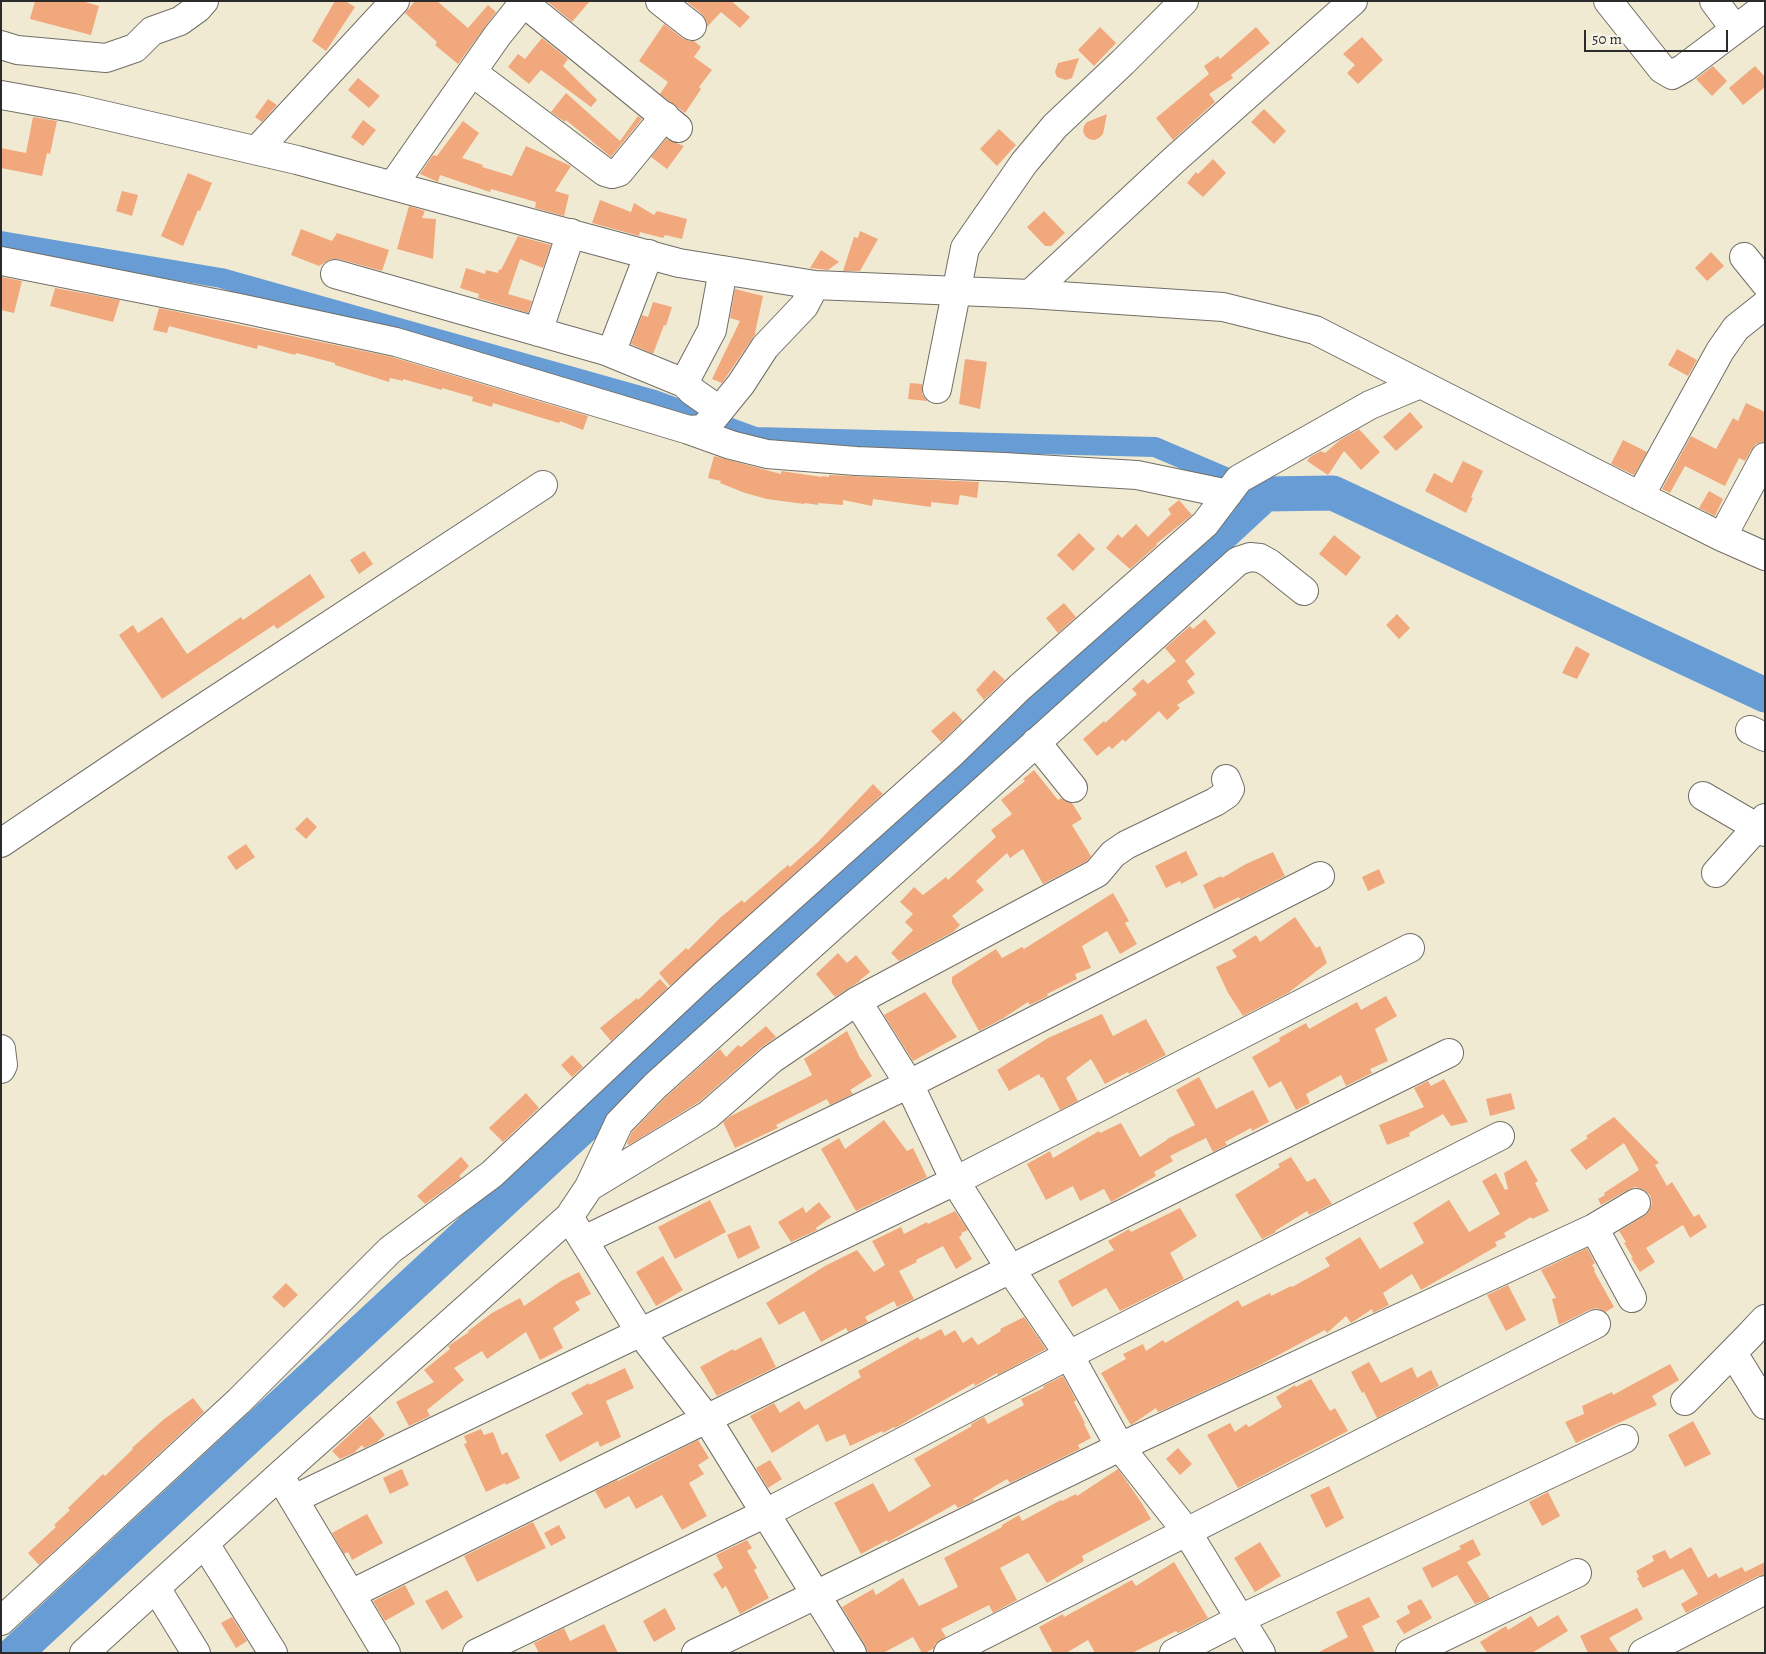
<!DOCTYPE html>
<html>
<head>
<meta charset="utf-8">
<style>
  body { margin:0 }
  #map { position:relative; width:1766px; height:1654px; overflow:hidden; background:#f1ead3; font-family:Alegreya,serif }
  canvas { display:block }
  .frame { position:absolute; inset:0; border:2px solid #2b2b2b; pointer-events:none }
  .scale { position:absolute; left:1584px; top:30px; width:144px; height:22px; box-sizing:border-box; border:2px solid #2b2b2b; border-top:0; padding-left:6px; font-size:15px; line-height:18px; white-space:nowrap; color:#2b2b2b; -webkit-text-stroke:4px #f7f3e8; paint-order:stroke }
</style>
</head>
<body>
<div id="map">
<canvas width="1766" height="1654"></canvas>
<div class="frame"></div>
<div class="scale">50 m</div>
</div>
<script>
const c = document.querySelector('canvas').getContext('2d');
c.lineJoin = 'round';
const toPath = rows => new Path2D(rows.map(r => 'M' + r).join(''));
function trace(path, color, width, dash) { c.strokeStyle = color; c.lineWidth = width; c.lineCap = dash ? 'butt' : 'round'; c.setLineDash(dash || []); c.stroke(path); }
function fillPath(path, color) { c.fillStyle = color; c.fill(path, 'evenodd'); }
trace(toPath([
  [1,241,221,278,654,400,755,437,1155,447,1265,494]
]), '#679dd4', 20);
trace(toPath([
  [15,1653,1265,494,1333,493,1765,695]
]), '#679dd4', 35);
fillPath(toPath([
  [35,1,82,1,99,6,91,35,30,19],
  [335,1,345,1,355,7,326,51,312,41],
  [415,1,437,1,468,28,488,5,496,12,458,64,435,45,437,42,405,13],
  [547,1,590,1,572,22],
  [686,1,731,1,750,17,740,28,721,12,707,27,706,20,702,14],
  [664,24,682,38,689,41,694,41,701,47,694,57,712,70,699,87,701,89,685,113,660,94,668,82,639,61],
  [1100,27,1116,43,1094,66,1078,50],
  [1256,27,1270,43,1231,75,1233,78,1209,94,1215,102,1173,140,1156,118,1209,74,1204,66,1218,56,1220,59],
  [1362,37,1383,60,1358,84,1347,73,1355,65,1343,54],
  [542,38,568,59,563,66,597,100,591,107,541,70,529,84,508,67,518,54,525,59],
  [1079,58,1072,78,1066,80,1057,77,1055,72,1058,63],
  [1713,66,1727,81,1712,96,1696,79],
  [1755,66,1765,77,1765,87,1743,105,1729,88],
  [358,78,380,96,369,108,348,90],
  [566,93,620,141,638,116,642,119,611,157,566,120,565,122,551,112],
  [268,99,277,105,262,122,255,117],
  [1264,109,1286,131,1274,144,1251,122],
  [1107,114,1103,134,1099,138,1094,140,1089,139,1085,136,1083,131,1084,126,1087,122],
  [33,117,57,121,50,154,47,153,42,176,1,168,1,148,26,153],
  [363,120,376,130,363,146,351,137],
  [463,121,479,133,462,158,483,165,482,167,512,176,526,146,571,166,555,191,569,195,564,216,535,208,536,202,491,189,490,192,440,175,438,182,420,174,433,155,437,156],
  [999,129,1016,145,997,166,980,149],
  [666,139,684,146,667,169,651,157],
  [1213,159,1226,173,1203,197,1187,183,1196,172,1198,174],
  [188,173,212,183,200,211,198,210,183,246,161,236],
  [122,191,138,195,132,216,116,211],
  [600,200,631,212,634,203,654,215,657,211,687,219,682,239,665,235,663,238,640,232,639,236,592,223],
  [409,206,425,211,422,218,436,219,433,259,397,249],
  [1044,211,1065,233,1051,246,1045,246,1027,227],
  [301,229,332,241,337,233,389,250,382,271,339,259,331,259,319,266,291,255],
  [860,231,878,239,860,271,843,271,854,237,858,238],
  [518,236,551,245,543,268,520,259,508,294,532,301,528,313,478,298,479,294,460,288,466,268,485,274,486,270,498,273,499,269,501,270],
  [821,250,839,262,828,270,810,268],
  [1711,252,1724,266,1707,281,1695,268],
  [1,277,22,281,14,313,1,310],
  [55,288,120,300,113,322,50,306],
  [735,289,763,296,755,333,756,333,722,383,712,379,740,321,730,318],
  [653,302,672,307,666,326,664,325,653,354,631,344,642,315,648,317],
  [159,308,392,357,588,416,583,430,560,421,559,423,493,403,492,407,472,401,473,397,442,388,442,390,403,379,403,381,390,378,389,382,335,365,335,363,296,353,295,355,258,345,257,349,169,326,167,333,153,330],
  [1677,349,1697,360,1688,376,1668,365],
  [965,359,987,362,980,409,959,404],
  [910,383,922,384,922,394,927,401,908,399],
  [1746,403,1765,412,1765,439,1763,442,1756,444,1752,449,1745,461,1739,458,1725,486,1685,466,1670,493,1662,489,1691,436,1716,449,1733,418,1738,421],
  [1410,412,1423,427,1396,451,1383,437],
  [1359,429,1380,452,1361,470,1344,451,1328,475,1307,461,1310,457,1321,451,1325,453,1340,440],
  [1623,440,1647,452,1634,475,1611,464],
  [714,456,781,474,781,471,822,477,822,476,829,477,829,475,979,482,977,498,960,495,958,505,931,502,931,507,873,499,872,506,843,500,843,505,818,503,818,505,805,503,804,504,767,499,745,493,720,483,721,481,708,478],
  [1463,461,1483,471,1471,497,1473,498,1466,513,1425,491,1434,473,1452,483],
  [1709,491,1723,499,1715,516,1699,508],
  [1179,500,1192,515,1156,544,1157,545,1130,569,1106,548,1118,534,1122,538,1136,524,1148,537,1171,514,1168,509],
  [1079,533,1095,549,1073,571,1057,555],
  [1334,535,1361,557,1346,576,1319,554],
  [364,551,373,564,359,574,350,560],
  [310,574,325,597,277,629,274,625,162,699,119,635,133,625,138,633,162,617,187,654,241,617,243,620],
  [1064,603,1076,617,1058,633,1046,618],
  [1397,614,1410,628,1399,639,1386,625],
  [1205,619,1216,633,1185,661,1195,674,1187,681,1195,693,1177,705,1180,708,1167,720,1159,711,1125,742,1123,739,1112,749,1109,746,1097,756,1083,739,1104,721,1105,723,1137,694,1132,689,1143,679,1148,684,1176,661,1165,648,1190,626,1193,629],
  [1576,646,1590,654,1577,679,1562,673],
  [994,670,1005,680,984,700,976,690],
  [954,711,963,721,941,742,931,731],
  [1034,770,1058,800,1061,798,1067,802,1072,803,1082,819,1072,825,1091,856,1087,861,1043,884,1023,849,1010,858,1007,853,976,881,984,890,952,916,960,925,953,932,899,961,891,953,913,930,905,922,913,914,900,902,914,887,923,895,946,877,948,880,996,837,991,830,1012,814,1001,800,1025,781,1023,779],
  [873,784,883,794,670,986,659,973,686,948,688,950,721,917,742,900,744,903,788,865,790,867,818,842],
  [307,817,317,827,306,839,295,829],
  [246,844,255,857,236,870,227,857],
  [1186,851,1198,875,1181,884,1180,881,1166,888,1155,866],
  [1273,852,1285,876,1240,899,1239,897,1214,909,1203,885,1221,876,1222,878,1246,864],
  [1379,869,1385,883,1368,891,1362,877],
  [1113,893,1129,921,1125,923,1137,944,1120,954,1107,931,1082,946,1091,968,1075,974,1077,979,1047,994,1048,996,1030,1005,1028,1002,1002,1019,979,1031,952,983,952,977,996,949,1002,958,1022,947,1024,949],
  [1295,917,1316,948,1320,946,1327,963,1288,993,1243,1016,1228,993,1216,967,1237,957,1232,950,1256,935,1260,942],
  [838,953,847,963,856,955,870,972,860,980,860,981,835,997,816,974],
  [660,979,668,988,611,1041,600,1028,637,998,638,1000],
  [925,992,957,1037,913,1061,884,1015],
  [1386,996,1397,1016,1375,1029,1388,1061,1370,1069,1372,1073,1346,1086,1341,1075,1306,1094,1310,1103,1296,1110,1281,1081,1269,1088,1252,1057,1280,1041,1279,1038,1306,1023,1309,1029,1357,1002,1361,1010],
  [1102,1014,1113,1036,1146,1019,1166,1055,1129,1074,1128,1072,1105,1084,1091,1059,1066,1078,1078,1101,1060,1110,1043,1077,1041,1078,1039,1074,1009,1091,997,1070,1048,1038],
  [766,1026,776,1037,762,1047,699,1102,629,1145,627,1143,632,1132,666,1097,714,1054,720,1049,726,1057,738,1045,741,1047],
  [847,1031,861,1060,862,1060,872,1076,850,1090,853,1094,830,1105,827,1099,776,1125,778,1128,735,1148,723,1122,731,1116,812,1075,804,1059],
  [572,1055,583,1067,572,1077,561,1065],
  [1199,1077,1216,1109,1253,1090,1269,1122,1252,1131,1251,1128,1225,1142,1227,1145,1213,1152,1206,1138,1170,1156,1173,1161,1154,1172,1156,1176,1111,1202,1104,1189,1080,1201,1073,1186,1046,1200,1027,1164,1050,1151,1053,1158,1099,1131,1100,1133,1121,1123,1140,1157,1167,1140,1167,1139,1195,1125,1176,1090],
  [1444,1079,1468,1122,1451,1126,1443,1114,1409,1133,1410,1136,1387,1145,1379,1125,1424,1107,1414,1088,1428,1081,1431,1086],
  [526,1093,539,1108,503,1142,489,1128],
  [1511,1093,1515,1109,1490,1116,1486,1099],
  [1614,1117,1659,1163,1655,1165,1667,1186,1672,1182,1694,1217,1699,1214,1707,1227,1690,1238,1683,1225,1646,1248,1655,1262,1640,1272,1631,1258,1633,1258,1624,1243,1626,1242,1619,1231,1644,1216,1649,1211,1652,1203,1650,1195,1644,1190,1635,1187,1628,1190,1601,1205,1598,1199,1605,1195,1604,1193,1639,1170,1624,1143,1586,1170,1570,1150,1588,1138,1586,1136],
  [884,1120,907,1151,913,1148,927,1177,856,1211,821,1149,839,1138,845,1149],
  [461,1157,469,1166,459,1176,461,1178,425,1204,417,1196],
  [1291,1157,1307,1182,1315,1178,1332,1204,1309,1215,1307,1211,1275,1231,1276,1232,1262,1239,1235,1195,1280,1167,1278,1164],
  [1526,1160,1538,1181,1535,1183,1549,1211,1532,1219,1531,1217,1504,1233,1506,1237,1495,1242,1497,1246,1421,1290,1412,1274,1383,1293,1389,1305,1373,1313,1372,1309,1351,1323,1346,1316,1327,1333,1325,1330,1258,1366,1163,1410,1158,1412,1156,1408,1131,1425,1126,1417,1101,1373,1126,1359,1123,1354,1143,1344,1146,1351,1163,1340,1165,1343,1238,1300,1242,1307,1270,1293,1271,1296,1291,1286,1292,1287,1330,1266,1325,1258,1360,1237,1380,1269,1424,1243,1413,1223,1449,1200,1469,1232,1500,1214,1482,1181,1496,1173,1505,1190,1508,1189,1504,1173],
  [710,1200,726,1232,675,1259,658,1227],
  [819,1202,831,1217,816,1228,817,1230,791,1242,778,1222,803,1207,806,1213],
  [1180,1208,1197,1236,1170,1253,1184,1279,1120,1311,1106,1288,1072,1307,1058,1281,1114,1250,1108,1241,1129,1229,1131,1232],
  [955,1211,968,1230,961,1233,962,1235,959,1237,972,1259,956,1269,943,1246,916,1260,917,1262,899,1271,914,1299,897,1307,894,1301,865,1317,868,1322,848,1332,846,1328,821,1342,804,1311,779,1325,766,1303,825,1266,857,1250,874,1272,885,1265,872,1241,901,1227,904,1234,927,1222,928,1224],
  [750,1225,760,1248,738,1259,727,1235],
  [1587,1248,1595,1263,1592,1265,1595,1270,1594,1271,1614,1307,1605,1312,1597,1308,1589,1310,1559,1325,1552,1299,1556,1298,1541,1270],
  [663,1256,683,1290,656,1306,636,1272],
  [579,1272,591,1294,575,1302,580,1310,553,1328,563,1348,540,1360,526,1332,487,1359,482,1351,454,1368,464,1380,427,1410,430,1416,409,1426,396,1402,434,1382,424,1370,450,1349,448,1346,469,1332,468,1331,492,1313,520,1298,524,1306,561,1281],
  [286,1283,298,1295,284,1308,272,1297],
  [1508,1285,1526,1320,1506,1331,1487,1295],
  [1024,1317,1046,1349,998,1375,997,1373,975,1386,974,1383,895,1428,894,1427,883,1433,882,1431,850,1446,845,1434,826,1442,818,1424,772,1453,750,1416,774,1403,780,1413,799,1401,805,1410,861,1377,858,1371,918,1337,920,1340,941,1329,945,1336,955,1330,963,1343,972,1337,978,1345,1001,1331,1000,1329],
  [761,1337,776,1367,717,1396,700,1367,733,1349,734,1351],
  [1369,1362,1381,1383,1412,1367,1417,1378,1431,1370,1439,1386,1377,1418,1364,1392,1362,1393,1351,1372],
  [1670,1364,1679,1380,1652,1396,1657,1405,1576,1443,1565,1422,1584,1414,1582,1406,1612,1392,1613,1395],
  [625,1368,634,1388,606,1401,621,1437,600,1447,598,1441,560,1462,545,1435,583,1414,571,1393,589,1383,589,1385],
  [1063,1376,1076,1400,1074,1402,1085,1423,1084,1424,1091,1438,1078,1445,1080,1449,1010,1483,1007,1479,973,1499,974,1501,958,1508,955,1504,888,1542,887,1540,861,1554,834,1503,873,1483,889,1512,931,1486,914,1459,972,1426,971,1424,984,1417,988,1424,1024,1405,1021,1399,1044,1388,1043,1386],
  [1311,1379,1330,1411,1335,1408,1348,1431,1238,1488,1207,1435,1230,1423,1235,1432,1246,1424,1249,1427,1282,1407,1276,1397,1295,1385,1296,1387],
  [193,1398,204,1412,39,1565,28,1553,56,1527,54,1525,70,1510,68,1508,103,1474,105,1476,133,1449,132,1448,163,1420],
  [370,1416,385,1435,377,1442,364,1448,362,1445,354,1453,340,1459,332,1451],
  [1693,1421,1711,1454,1685,1467,1668,1435],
  [481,1429,484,1435,493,1432,502,1455,507,1452,520,1478,506,1485,505,1483,486,1492,464,1444,467,1443,464,1436],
  [698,1440,709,1458,698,1465,704,1474,689,1483,707,1516,682,1530,662,1495,636,1509,629,1496,605,1509,595,1491,617,1480,618,1481],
  [1178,1448,1192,1464,1180,1475,1166,1459],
  [770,1460,782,1479,768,1488,756,1468],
  [402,1469,409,1485,390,1494,383,1478],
  [1118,1469,1141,1502,1151,1519,1082,1556,1084,1561,1047,1583,1028,1553,1000,1568,1017,1600,993,1613,989,1605,941,1629,946,1637,935,1644,934,1648,925,1653,922,1653,913,1637,883,1653,868,1653,865,1645,842,1607,873,1589,876,1595,903,1578,919,1606,926,1603,958,1587,944,1558,1002,1527,1002,1525,1019,1515,1022,1521,1061,1500,1062,1501,1076,1494,1077,1496],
  [1329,1486,1344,1518,1326,1528,1310,1495],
  [1548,1492,1560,1516,1542,1526,1529,1502],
  [367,1514,383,1543,352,1560,348,1552,344,1554,332,1533],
  [533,1522,546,1548,477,1582,464,1556],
  [559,1525,566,1538,551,1546,544,1533],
  [1473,1539,1481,1555,1467,1562,1490,1598,1475,1604,1457,1575,1432,1588,1422,1568,1461,1549,1459,1546],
  [747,1540,752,1548,747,1551,757,1568,754,1570,769,1598,740,1614,726,1586,722,1589,713,1574,723,1568,716,1555],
  [1260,1542,1281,1576,1255,1592,1234,1558],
  [1691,1547,1708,1578,1716,1573,1719,1578,1742,1567,1745,1572,1765,1562,1765,1575,1758,1576,1686,1613,1681,1604,1698,1594,1683,1569,1643,1588,1637,1578,1639,1577,1636,1571,1654,1561,1652,1556,1665,1550,1670,1559],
  [1174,1562,1208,1618,1178,1633,1176,1631,1132,1653,1095,1653,1088,1640,1066,1653,1053,1653,1039,1627,1063,1614,1064,1617,1132,1580,1136,1586],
  [405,1585,415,1604,385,1621,373,1601],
  [447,1590,463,1617,442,1630,425,1601],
  [1369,1597,1380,1617,1362,1626,1375,1653,1317,1653,1348,1637,1336,1612],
  [1421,1599,1432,1618,1404,1634,1396,1621,1410,1613,1407,1606],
  [665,1608,676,1629,654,1642,643,1621],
  [1637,1608,1643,1619,1609,1638,1619,1653,1588,1653,1580,1636],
  [1558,1615,1568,1631,1532,1653,1487,1653,1480,1642,1506,1626,1508,1630,1531,1616,1538,1627],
  [232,1617,247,1641,236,1648,221,1623],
  [604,1624,618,1653,539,1653,534,1643,564,1628,570,1641]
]), '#f1a87d');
const minor = toPath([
  [660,1,692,26],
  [1608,1,1662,69,1672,75,1684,68,1765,7],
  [1714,1,1735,29],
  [524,3,678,128],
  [1,45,17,50,106,58,135,48,152,31,180,21,198,8,204,1],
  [472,72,605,172,612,174,619,172,665,116],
  [1,95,73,108,297,160,679,263,815,285,1030,294,1223,307,1315,330,1640,496,1722,537,1765,556],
  [257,150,395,1],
  [393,185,497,36,525,1],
  [1744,257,1765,283],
  [1,261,239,308,396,342,689,430,703,429,715,416,741,384,765,347,804,306,815,285],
  [335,274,606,351,684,383,692,391,719,410],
  [1030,294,1174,160,1353,1],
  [538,332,571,233],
  [611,353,649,254],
  [684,383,712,330,723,270],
  [937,389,965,248,1024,163,1055,126,1123,62,1184,1],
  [689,430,731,445,767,454,856,461,1004,467,1137,475,1228,494],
  [1640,496,1720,351,1736,328,1765,305],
  [1722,537,1765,457],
  [1750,730,1765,737],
  [1036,742,1073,788],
  [1703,796,1765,832],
  [1,843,148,744,543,485],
  [1716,873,1765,818],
  [857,1001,909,1084,955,1181,1011,1270,1069,1355,1120,1447,1187,1532,1261,1653],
  [1,1049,3,1065,1,1069],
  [589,1187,708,1115,772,1059,857,1001,1097,873,1113,854,1126,845,1215,802,1227,794,1230,789,1226,779],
  [574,1225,640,1332,707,1419,852,1653],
  [1594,1228,1632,1298],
  [584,1240,909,1084,1320,876],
  [1733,1353,1765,1405],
  [1685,1401,1747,1338,1765,1319],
  [285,1485,386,1653],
  [294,1499,955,1181,1410,948],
  [205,1544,273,1653],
  [156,1588,196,1653],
  [351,1594,1449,1053],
  [1,1621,239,1401,390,1250,492,1174,704,975,952,753,1019,688,1205,524,1239,479,1370,405,1420,384],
  [84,1653,280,1475,569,1217,589,1187,619,1123,655,1086,1238,561,1250,557,1260,558,1269,563,1304,591],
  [477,1653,766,1513,1069,1355,1500,1136],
  [696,1653,1120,1447,1594,1228,1636,1203],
  [948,1653,1596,1324],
  [1174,1653,1240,1619,1624,1439],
  [1410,1653,1577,1573],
  [1643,1653,1765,1590]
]);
trace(minor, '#706e66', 30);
trace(minor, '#fff', 28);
</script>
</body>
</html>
